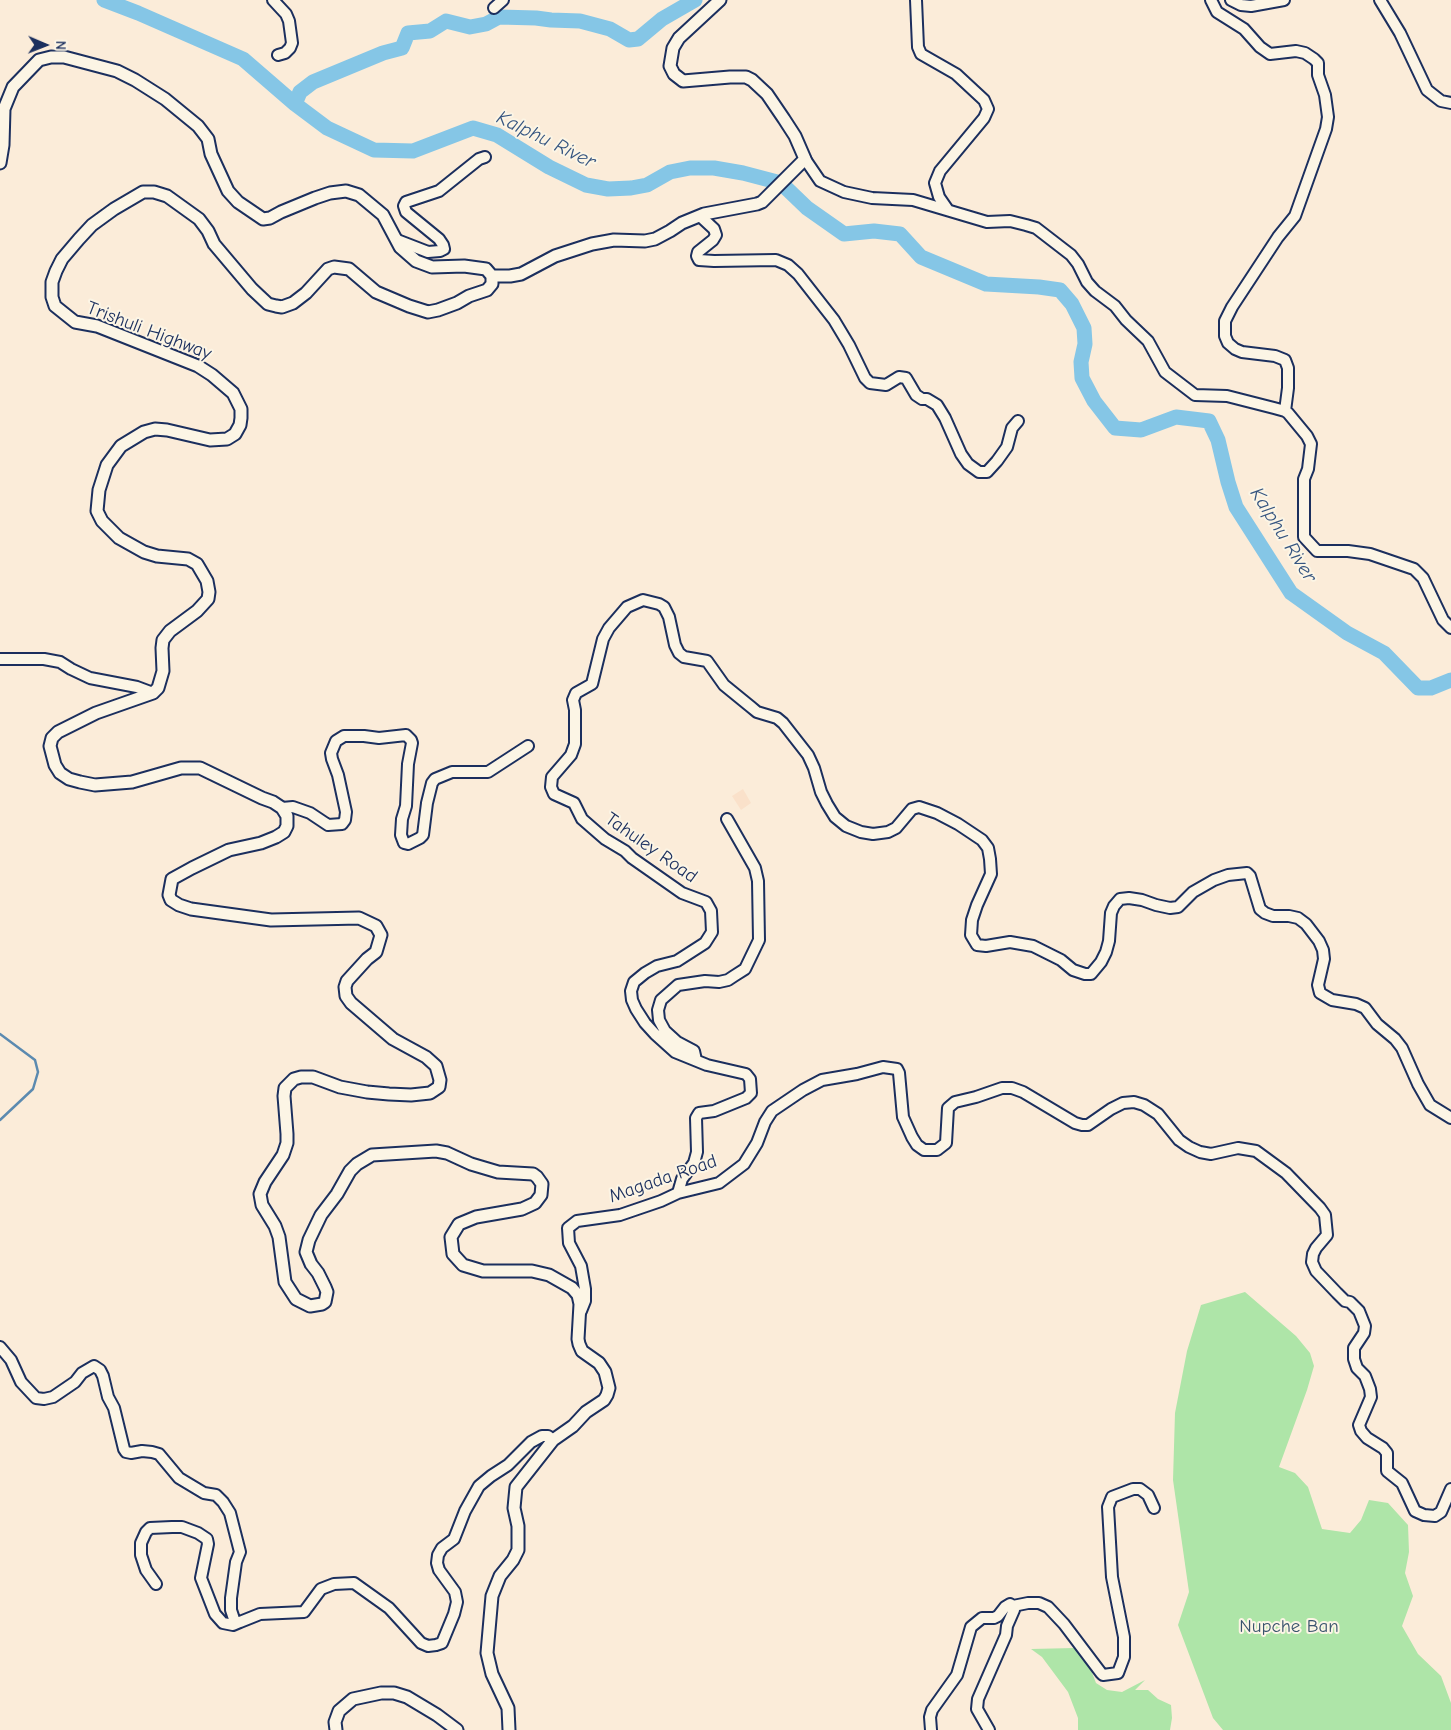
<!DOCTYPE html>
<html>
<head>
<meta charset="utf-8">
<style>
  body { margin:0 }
  #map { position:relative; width:1451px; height:1730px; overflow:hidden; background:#fbecd9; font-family:"Comic Neue",sans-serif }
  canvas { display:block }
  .north { position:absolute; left:20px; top:20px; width:50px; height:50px; -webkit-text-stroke:4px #fcf5e5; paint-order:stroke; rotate:91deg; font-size:14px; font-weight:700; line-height:20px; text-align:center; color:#1b2f5e }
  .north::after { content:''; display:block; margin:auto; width:18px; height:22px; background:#1b2f5e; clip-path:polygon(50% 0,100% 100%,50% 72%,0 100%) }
</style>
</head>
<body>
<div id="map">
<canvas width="1451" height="1730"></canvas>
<div class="north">N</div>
</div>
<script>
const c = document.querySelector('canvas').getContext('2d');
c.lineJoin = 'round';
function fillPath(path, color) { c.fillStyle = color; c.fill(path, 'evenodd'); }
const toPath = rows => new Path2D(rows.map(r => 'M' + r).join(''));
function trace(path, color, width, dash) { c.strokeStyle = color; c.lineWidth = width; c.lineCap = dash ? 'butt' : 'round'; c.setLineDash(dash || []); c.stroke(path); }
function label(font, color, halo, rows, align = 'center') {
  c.font = font + ' "Comic Neue",sans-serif'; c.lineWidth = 4; c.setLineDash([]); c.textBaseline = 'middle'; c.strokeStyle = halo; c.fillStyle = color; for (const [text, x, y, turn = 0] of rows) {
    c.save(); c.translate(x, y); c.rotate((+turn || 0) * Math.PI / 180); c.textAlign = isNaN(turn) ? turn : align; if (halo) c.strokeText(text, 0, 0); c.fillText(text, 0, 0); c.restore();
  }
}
fillPath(toPath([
  [743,789,751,803,741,810,732,796]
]), '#fae1ca');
fillPath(toPath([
  [1245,1292,1296,1336,1310,1353,1314,1366,1307,1390,1279,1467,1295,1473,1308,1487,1322,1529,1350,1533,1361,1520,1369,1500,1388,1503,1408,1525,1409,1552,1405,1573,1413,1596,1402,1626,1418,1654,1441,1676,1451,1703,1451,1730,1223,1730,1213,1718,1178,1625,1189,1592,1173,1480,1175,1413,1187,1351,1201,1305],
  [1074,1648,1086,1657,1096,1683,1107,1690,1122,1692,1145,1680,1135,1690,1148,1690,1158,1699,1171,1705,1172,1718,1170,1730,1078,1730,1078,1718,1068,1692,1042,1657,1031,1649]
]), '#aee5a8');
trace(toPath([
  [0,1034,35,1060,38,1072,33,1089,0,1120]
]), '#5b8ab0', 2.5);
trace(toPath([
  [104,0,138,13,243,59,295,104,327,128,374,150,413,151,473,128,497,135,549,167,586,185,608,189,631,188,647,185,670,172,690,168,714,168,743,173,781,183,807,208,844,234,874,231,900,234,921,257,986,284,1039,287,1060,290,1072,304,1084,328,1085,344,1081,362,1082,378,1094,401,1115,428,1141,430,1176,417,1209,421,1218,440,1228,482,1236,507,1291,593,1347,633,1384,653,1418,688,1431,688,1451,680],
  [295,104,300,92,313,82,383,53,402,48,408,33,430,31,446,21,470,27,486,24,499,17,536,18,551,20,580,21,610,29,629,40,638,39,662,19,695,0]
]), '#85c6e6', 15);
const minor = toPath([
  [273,0,286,14,289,21,292,43,290,48,285,53,278,55],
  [916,0,918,47,921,54,956,74,984,100,988,109,984,118,940,171,935,183,939,197,948,210],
  [1211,0,1217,12,1244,29,1260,47,1270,54,1296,51,1305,53,1314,59,1318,63,1318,75,1325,95,1328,117,1326,129,1295,216,1278,237,1232,307,1225,321,1225,336,1228,343,1235,349,1242,352,1275,356,1285,360,1288,368,1288,388,1285,411],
  [1231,0,1241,5,1251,6,1284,0],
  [1380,0,1400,33,1427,90,1441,101,1451,103],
  [494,8,503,0],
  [805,159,820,181,844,192,872,198,913,200,987,222,1010,221,1026,225,1036,228,1071,255,1078,264,1087,282,1095,291,1115,306,1126,320,1148,341,1165,372,1195,395,1227,396,1274,408,1285,411,1288,413,1307,436,1311,444,1308,469,1304,479,1304,537,1317,551,1348,551,1370,554,1414,569,1423,578,1443,620,1451,628],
  [700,216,714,229,716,235,713,240,698,252,697,256,699,260,714,261,776,260,788,265,798,274,834,320,849,345,865,378,870,383,886,385,899,377,906,378,916,395,922,399,927,399,937,405,945,418,961,454,968,464,979,472,987,472,997,461,1007,447,1012,428,1018,421],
  [397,240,428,252,440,251,444,249,443,245,439,239,406,212,404,206,406,202,439,191,479,159,485,157],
  [0,659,44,659,60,662,71,669,90,678,137,687,153,693],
  [282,808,293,807,310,813,328,825,342,824,345,820,346,812,338,775,332,759,331,753,336,741,344,736,364,736,379,738,406,735,411,740,412,743,408,764,406,806,402,819,401,835,404,843,408,844,420,838,423,835,427,803,432,783,435,779,452,772,488,772,528,746],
  [696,1060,694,1051,677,1042,665,1031,659,1020,658,1010,661,1000,678,985,705,981,719,982,728,980,734,976,745,969,759,940,758,881,755,868,727,819],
  [678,1193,682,1179,694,1163,697,1152,696,1118,699,1113,714,1111,746,1098,751,1093,750,1079,746,1074,707,1065,675,1052,655,1034,645,1023,636,1009,632,1000,631,991,634,982,645,973,657,966,677,961,705,943,712,932,711,911,706,902,682,893,632,858,625,851,605,839,582,819,574,803,554,794,551,787,552,777,571,755,575,744,575,710,573,700,576,693,592,684,603,639,609,628,627,607,643,600,659,604,664,607,669,617,675,645,679,653,684,657,707,661,724,685,751,707,757,712,777,718,783,723,808,755,814,768,821,792,827,804,835,817,846,826,861,832,873,834,888,832,896,828,912,809,919,807,937,813,958,824,982,840,988,848,990,859,991,874,977,905,972,920,971,935,977,945,986,946,1010,942,1033,946,1061,960,1073,970,1085,974,1091,974,1101,962,1106,952,1109,941,1111,913,1114,906,1120,899,1129,898,1142,900,1156,905,1170,908,1178,907,1193,892,1214,880,1228,875,1247,873,1250,876,1260,909,1265,913,1273,916,1289,916,1298,918,1306,924,1319,941,1323,950,1324,959,1318,985,1320,993,1332,1000,1356,1004,1365,1008,1377,1024,1395,1039,1402,1048,1418,1084,1430,1105,1451,1118],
  [581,1311,585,1301,585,1289,581,1266,569,1243,568,1228,577,1221,620,1215,661,1201,678,1193,719,1183,744,1164,757,1143,765,1122,772,1111,803,1090,822,1080,857,1074,883,1067,897,1069,899,1073,903,1117,912,1137,917,1145,924,1150,937,1150,946,1143,948,1108,955,1102,976,1097,1002,1088,1012,1088,1023,1092,1075,1123,1082,1125,1088,1125,1111,1109,1123,1103,1134,1102,1144,1105,1158,1114,1179,1140,1189,1147,1200,1152,1211,1154,1238,1148,1256,1151,1286,1173,1320,1208,1325,1215,1327,1235,1316,1248,1313,1254,1312,1262,1316,1271,1337,1293,1345,1301,1350,1302,1359,1311,1365,1326,1364,1333,1354,1348,1354,1359,1357,1368,1365,1376,1370,1389,1371,1397,1359,1425,1361,1431,1367,1438,1383,1448,1387,1453,1387,1471,1402,1483,1415,1511,1424,1515,1435,1516,1441,1512,1451,1489],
  [0,1347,11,1360,21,1382,36,1398,44,1399,53,1397,75,1382,82,1373,94,1366,100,1370,103,1376,108,1397,114,1408,124,1449,126,1452,131,1453,142,1451,152,1452,159,1454,179,1478,204,1493,216,1495,223,1502,230,1513,240,1552,236,1562,231,1598,231,1610,235,1622,240,1622,260,1614,304,1612,321,1589,334,1584,354,1583,389,1608,421,1643,428,1646,436,1645,442,1643,454,1614,457,1602,455,1592,439,1570,437,1563,438,1555,442,1548,454,1539,465,1511,479,1486,491,1476,508,1465,531,1442,542,1436,548,1436,553,1440],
  [156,1584,146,1570,141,1555,141,1543,146,1532,150,1528,172,1527,182,1527,198,1533,207,1539,208,1544,201,1578,215,1614,223,1623,233,1625,240,1622],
  [1013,1606,1028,1603,1039,1603,1048,1607,1064,1624,1101,1673,1103,1675,1118,1673,1124,1657,1124,1637,1112,1577,1108,1507,1112,1497,1133,1489,1140,1489,1148,1495,1154,1508],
  [931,1730,930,1717,932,1710,957,1675,971,1627,982,1618,994,1618,998,1616,1005,1607,1010,1604,1013,1606,1014,1610,1007,1626,1006,1635,978,1699,977,1709,989,1730]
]);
const tertiary = toPath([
  [0,163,3,145,4,109,13,87,39,60,51,57,64,57,117,71,135,80,165,99,198,126,208,139,211,154,228,191,238,202,263,219,270,218,281,212,315,198,330,193,346,191,359,195,383,215,400,247,416,261,432,267,464,266,486,269,492,276,492,284,487,290,469,296,457,303,438,310,428,312,409,306,376,292,349,269,334,267,328,269,306,293,293,303,282,307,276,306,268,304,252,289,214,244,208,231,199,219,167,196,154,192,143,192,114,209,92,225,79,239,62,259,56,271,52,282,52,297,55,306,75,322,97,326,198,366,212,375,233,393,241,409,241,418,240,425,235,434,227,439,210,440,167,430,155,429,144,432,121,446,107,465,99,490,97,511,102,521,119,538,144,552,157,556,188,559,197,564,207,581,209,592,208,599,197,611,170,631,163,640,162,648,163,671,158,688,153,693,96,713,58,732,52,738,50,746,55,765,60,773,69,779,80,782,95,785,132,782,181,768,200,768,262,798,273,802,282,808,287,816,287,826,284,832,276,837,261,843,229,850,192,868,172,879,169,895,171,900,179,905,191,909,271,920,359,918,376,926,381,935,376,952,367,959,347,981,345,987,346,996,351,1003,393,1039,426,1057,436,1066,440,1080,439,1087,430,1093,411,1095,389,1094,367,1092,340,1087,313,1077,301,1077,294,1079,285,1088,284,1096,287,1134,287,1143,283,1155,265,1182,260,1194,262,1205,275,1226,279,1237,285,1282,296,1299,310,1306,322,1304,325,1302,327,1292,325,1287,318,1273,311,1264,306,1252,309,1240,321,1215,337,1194,350,1171,357,1164,372,1155,436,1151,447,1153,471,1164,498,1172,533,1174,537,1177,542,1184,541,1195,535,1203,522,1209,476,1217,459,1224,451,1237,453,1254,463,1265,483,1271,532,1271,549,1275,572,1288,578,1295,580,1304,578,1339,579,1344,582,1351,599,1363,605,1372,609,1388,607,1395,604,1400,586,1412,573,1426,553,1440,516,1487,514,1508,518,1526,518,1550,513,1560,500,1576,492,1596,487,1653,492,1674,508,1708,509,1730],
  [492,276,510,276,521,274,555,256,592,244,614,240,645,241,655,239,670,231,682,223,704,214,757,204,762,202,805,159,795,136,784,119,767,94,752,80,746,77,730,77,683,81,674,74,670,66,673,48,679,38,720,0],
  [336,1730,335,1722,339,1711,353,1699,381,1693,394,1693,407,1697,437,1715,457,1730]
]);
trace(minor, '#1b2f5e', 14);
trace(tertiary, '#1b2f5e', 15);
trace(minor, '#fcf5e5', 10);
trace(tertiary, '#fcf5e5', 11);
label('19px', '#1b2f5e', '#fcf5e5', [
  ["Trishuli Highway",149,331,21],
  ["Tahuley Road",651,848,35],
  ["Magada Road",663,1179,-19]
]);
label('19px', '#38536d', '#fcf5e5', [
  ["Nupche Ban",1289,1627]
]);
label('italic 20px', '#365580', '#fcf5e5', [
  ["Kalphu River",546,140,26],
  ["Kalphu River",1283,535,58]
]);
</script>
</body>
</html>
